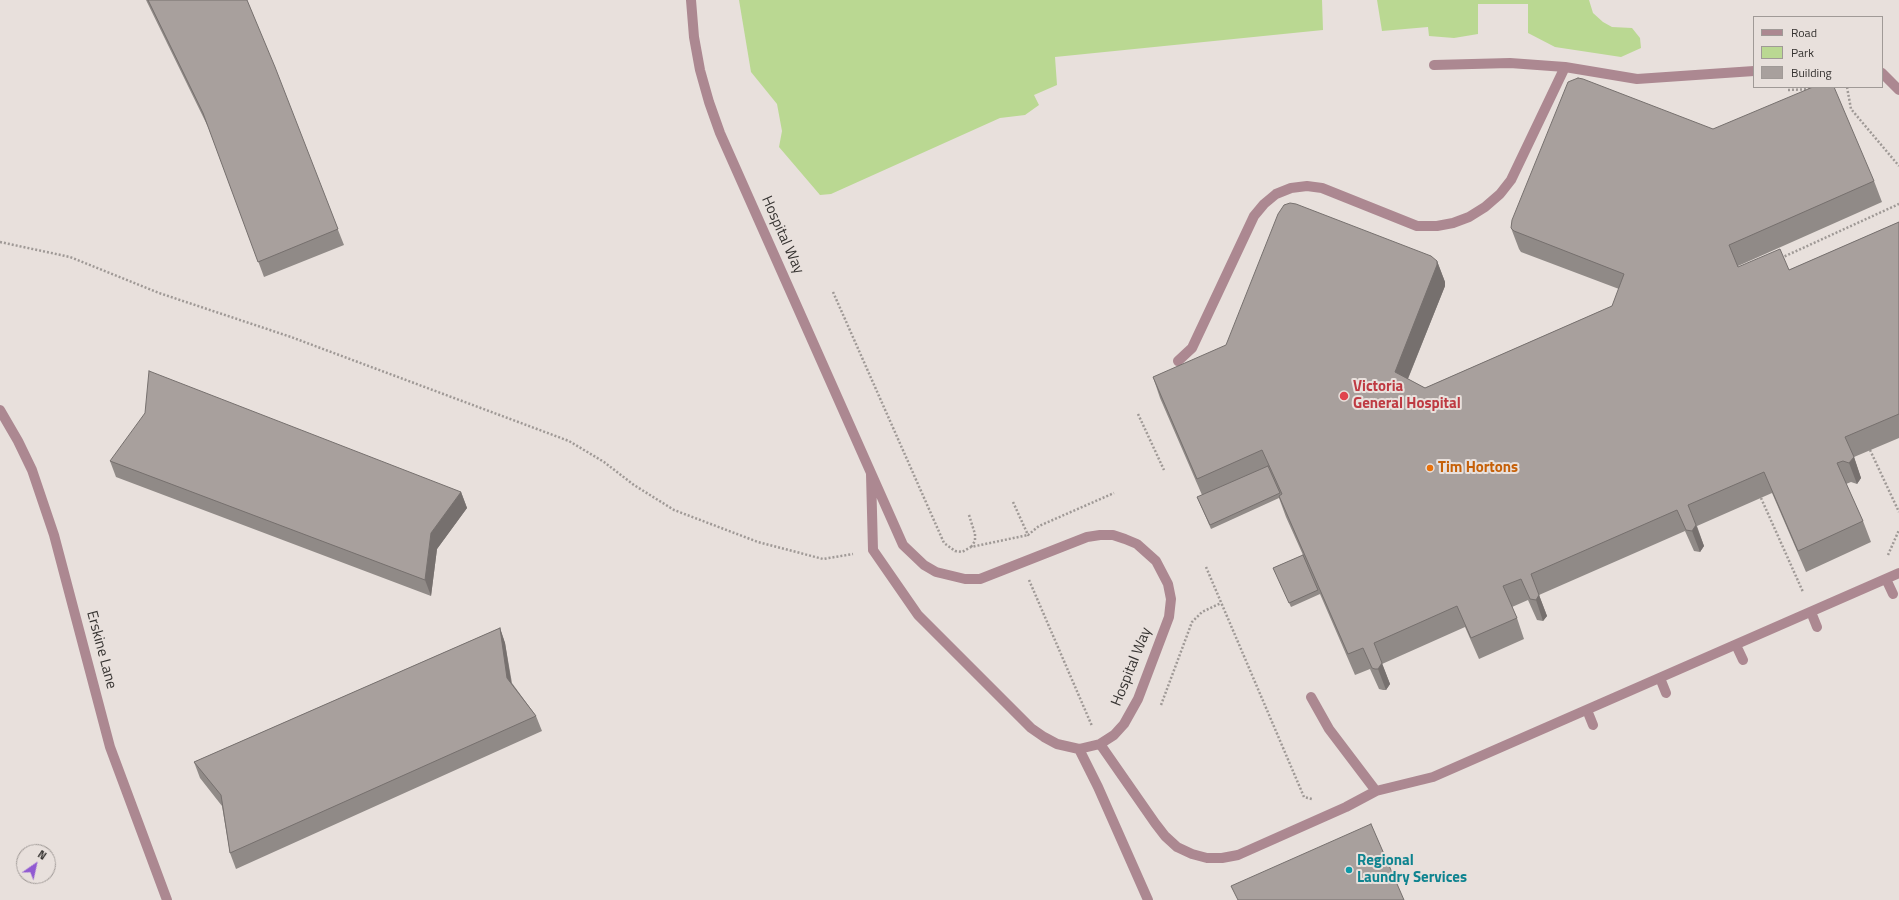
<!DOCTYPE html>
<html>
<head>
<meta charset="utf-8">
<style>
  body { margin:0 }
  #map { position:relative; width:1899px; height:900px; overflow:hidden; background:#e8e0dc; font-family:"Titillium Web",sans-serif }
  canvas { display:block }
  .legend { position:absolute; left:1753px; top:16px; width:130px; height:72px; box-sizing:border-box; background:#e8e0dc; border:1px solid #a09a97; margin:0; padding:5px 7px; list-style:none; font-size:12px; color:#353230 }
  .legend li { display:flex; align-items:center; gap:8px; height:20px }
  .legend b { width:20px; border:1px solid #a09a97 }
  .north { position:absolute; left:16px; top:844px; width:40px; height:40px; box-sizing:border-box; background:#e8e0dc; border:1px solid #a09a97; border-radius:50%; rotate:34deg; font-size:11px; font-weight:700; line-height:16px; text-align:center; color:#353230 }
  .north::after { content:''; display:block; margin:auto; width:14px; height:18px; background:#915ad2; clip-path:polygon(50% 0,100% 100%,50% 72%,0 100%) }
</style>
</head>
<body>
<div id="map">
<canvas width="1899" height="900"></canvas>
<ul class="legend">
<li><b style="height:5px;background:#ac8891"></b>Road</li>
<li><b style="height:11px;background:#bad892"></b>Park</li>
<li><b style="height:11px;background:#a8a09d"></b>Building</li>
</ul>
<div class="north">N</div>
</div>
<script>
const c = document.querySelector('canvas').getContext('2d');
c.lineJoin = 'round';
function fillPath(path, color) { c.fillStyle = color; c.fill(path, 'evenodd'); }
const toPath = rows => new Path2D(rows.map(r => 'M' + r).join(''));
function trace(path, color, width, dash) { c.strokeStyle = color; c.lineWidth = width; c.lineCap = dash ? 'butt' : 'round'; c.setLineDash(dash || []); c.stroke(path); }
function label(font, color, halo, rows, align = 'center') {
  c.font = font + ' "Titillium Web",sans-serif'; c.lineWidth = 4; c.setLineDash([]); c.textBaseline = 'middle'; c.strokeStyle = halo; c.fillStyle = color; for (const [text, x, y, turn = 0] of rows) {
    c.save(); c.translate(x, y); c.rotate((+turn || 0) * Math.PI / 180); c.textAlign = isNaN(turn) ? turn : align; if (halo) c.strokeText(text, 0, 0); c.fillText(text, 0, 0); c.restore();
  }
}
fillPath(toPath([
  [739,0,1322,0,1323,30,1055,57,1057,85,1034,95,1039,105,1025,115,1000,118,831,194,820,195,779,147,782,131,777,104,751,72],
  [1377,0,1589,0,1593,13,1603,22,1612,27,1632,28,1640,38,1641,48,1621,57,1555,47,1528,33,1528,4,1478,4,1478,34,1454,38,1429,36,1428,27,1382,31]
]), '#bad892');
trace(toPath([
  [1847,87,1851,109,1899,166],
  [1788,90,1812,89],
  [0,242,70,257,159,293,291,337,569,441,604,462,634,485,674,510,758,542,823,559,853,554],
  [1781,258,1899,204],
  [833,292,944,543,955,551,962,552,971,547,1028,535],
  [1138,414,1164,470],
  [1870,450,1899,512],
  [1761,498,1803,592],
  [1013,502,1028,535,1039,526,1114,493],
  [969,515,975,534,975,541,971,547],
  [1888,555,1899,530],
  [1206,567,1304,797,1312,799],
  [1029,580,1092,726],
  [1161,705,1192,622,1202,612,1221,603]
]), '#9f9996', 2.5, [2, 2]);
trace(toPath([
  [691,0,694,37,700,70,709,102,720,133,903,545,924,565,936,572,965,579,980,579,1087,537,1100,535,1113,535,1125,539,1137,544,1156,561,1168,584,1171,599,1169,617,1138,699,1124,724,1114,735,1100,744,1079,749,1057,744,1044,737,1031,728,918,615,873,550,871,474],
  [1434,65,1510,63,1565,67,1637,79,1754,71],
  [1882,73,1899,90],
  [1178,361,1192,348,1254,216,1264,204,1276,194,1291,188,1307,186,1322,188,1417,226,1437,226,1453,223,1469,217,1485,207,1500,194,1511,180,1565,67],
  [0,410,18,441,32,470,54,535,110,747,167,900],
  [1886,579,1893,594],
  [1811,612,1817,627],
  [1736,645,1743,660],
  [1660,678,1666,693],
  [1311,697,1329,729,1376,791],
  [1587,710,1593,725],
  [1100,744,1155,823,1165,836,1177,847,1192,854,1207,858,1222,858,1238,855,1346,807,1376,791,1433,777,1899,573],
  [1079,749,1098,787,1148,900]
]), '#ac8891', 10);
fillPath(toPath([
  [146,0,247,0,344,245,264,277,209,129],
  [1713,129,1874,181,1882,202,1738,266,1738,267,1789,270,1899,222,1899,438,1854,457,1861,478,1857,484,1851,482,1846,484,1863,521,1871,542,1806,572,1772,493,1697,526,1704,546,1700,552,1694,551,1685,531,1539,595,1547,616,1543,621,1537,620,1528,600,1512,607,1517,618,1524,639,1479,659,1465,627,1382,664,1390,684,1386,690,1383,690,1379,689,1370,669,1355,675,1320,594,1291,607,1275,572,1273,568,1303,555,1286,517,1279,498,1211,529,1197,497,1202,495,1160,398,1153,377,1437,261,1445,282,1445,286,1408,379,1425,388,1612,306,1619,289,1521,252,1519,249,1511,228],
  [110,461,461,492,467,508,437,549,431,596,116,477],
  [500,628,505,643,512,683,536,716,542,731,236,869,230,853,222,806,200,778,194,762]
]), '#908a87');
fillPath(toPath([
  [1437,261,1445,282,1445,286,1402,393,1395,372],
  [1854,457,1861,478,1857,484,1849,463],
  [461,492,467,508,437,549,431,596,425,580,431,533],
  [1696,525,1704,546,1700,552,1692,531],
  [1539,595,1547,616,1543,621,1536,600],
  [500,628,505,643,513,694,507,678],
  [1382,663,1390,684,1386,690,1378,669]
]), '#76706e');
const building = toPath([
  [148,0,247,0,275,67,338,229,258,262,203,113,148,0],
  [1578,78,1583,79,1713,129,1813,87,1834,87,1874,181,1729,245,1738,267,1780,249,1789,270,1899,222,1899,414,1845,437,1854,457,1849,463,1843,461,1837,463,1863,521,1798,551,1764,472,1688,505,1696,525,1692,531,1686,530,1677,510,1531,574,1539,595,1536,600,1530,599,1521,579,1503,586,1517,618,1471,638,1457,606,1374,643,1382,663,1378,669,1375,669,1372,668,1363,648,1348,654,1279,496,1282,494,1262,450,1197,479,1153,377,1226,345,1278,214,1284,205,1290,203,1296,204,1431,256,1437,261,1437,265,1395,372,1425,388,1612,306,1624,274,1514,231,1511,228,1512,220,1568,82,1578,78],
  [149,371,461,492,431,533,425,580,110,461,145,413,149,371],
  [1268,466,1280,493,1210,525,1197,497,1268,466],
  [1303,555,1318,590,1289,603,1273,568,1303,555],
  [500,628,507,678,536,716,230,853,221,795,194,762,500,628],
  [1371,824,1404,900,1238,900,1231,886,1371,824]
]);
fillPath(building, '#a8a09d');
trace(building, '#76706e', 1);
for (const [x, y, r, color] of [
  [1344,396,5,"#e0444e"],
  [1430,468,4,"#e8710a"],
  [1349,870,4,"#0f9aa8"]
]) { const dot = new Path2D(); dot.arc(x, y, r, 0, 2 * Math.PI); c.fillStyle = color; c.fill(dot); trace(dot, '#e8e0dc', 1.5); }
label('15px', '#353230', '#e8e0dc', [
  ["Hospital Way",782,235,66],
  ["Erskine Lane",101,650,75],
  ["Hospital Way",1132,667,-68]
]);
label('bold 15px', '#be3a42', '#e8e0dc', [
  ["Victoria",1353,387],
  ["General Hospital",1353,404]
], 'left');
label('bold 15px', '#c56008', '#e8e0dc', [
  ["Tim Hortons",1438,468]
], 'left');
label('bold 15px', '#0d838f', '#e8e0dc', [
  ["Regional",1357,861],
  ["Laundry Services",1357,878]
], 'left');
</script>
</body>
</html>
